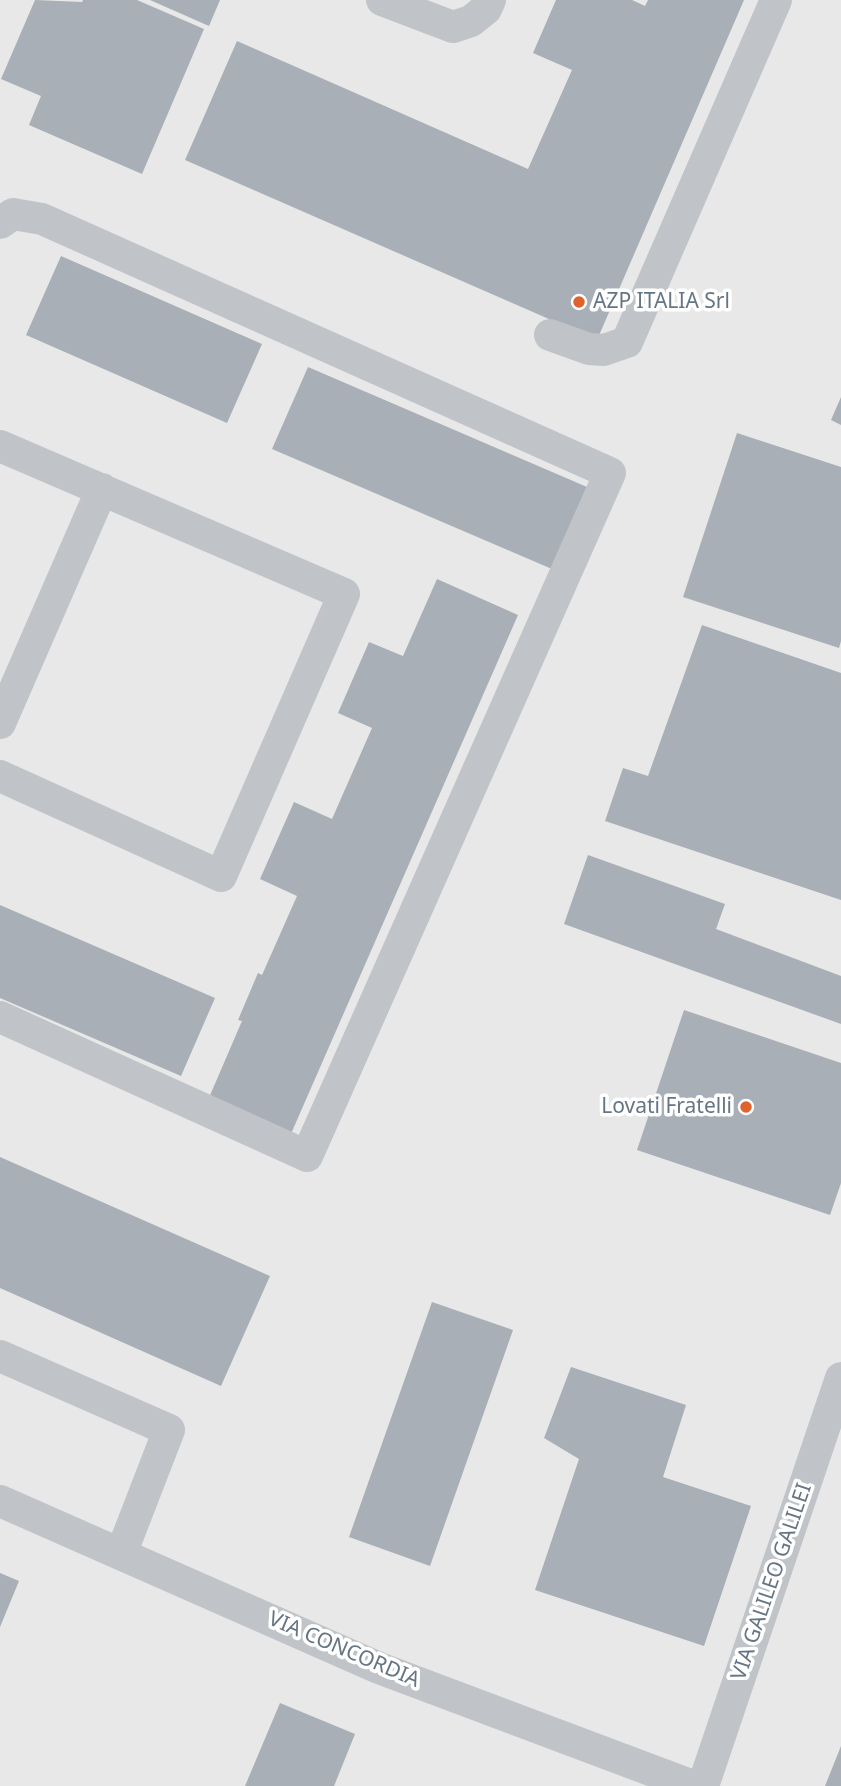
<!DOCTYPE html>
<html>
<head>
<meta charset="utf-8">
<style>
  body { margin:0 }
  canvas { display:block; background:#f6f7f4 }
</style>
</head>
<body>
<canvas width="841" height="1786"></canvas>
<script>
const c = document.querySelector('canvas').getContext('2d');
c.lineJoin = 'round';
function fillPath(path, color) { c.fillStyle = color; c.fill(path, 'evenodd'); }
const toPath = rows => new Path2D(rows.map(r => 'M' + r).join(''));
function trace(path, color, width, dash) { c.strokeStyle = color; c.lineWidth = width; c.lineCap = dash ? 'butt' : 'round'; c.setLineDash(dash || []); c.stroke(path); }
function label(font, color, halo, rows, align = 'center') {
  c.font = font + ' "Noto Sans",sans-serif'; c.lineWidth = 7; c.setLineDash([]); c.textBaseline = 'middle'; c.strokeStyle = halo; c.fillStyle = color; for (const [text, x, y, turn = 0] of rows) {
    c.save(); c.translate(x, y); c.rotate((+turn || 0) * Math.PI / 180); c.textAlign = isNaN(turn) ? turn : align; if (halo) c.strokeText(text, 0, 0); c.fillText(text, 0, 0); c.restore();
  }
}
fillPath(toPath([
  [0,0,841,0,841,1786,0,1786]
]), '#e7e8e7');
fillPath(toPath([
  [35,0,82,2,83,0,137,0,204,29,142,174,29,125,41,96,1,79],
  [150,0,220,0,209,26],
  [556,0,632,0,645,6,648,0,744,0,597,340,185,160,237,41,528,169,572,70,533,53],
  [61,256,262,344,227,423,26,335],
  [308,367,594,490,559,572,272,449],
  [841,397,841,425,831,420],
  [737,433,841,467,841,641,839,648,683,597],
  [437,579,518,615,290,1136,208,1100,242,1021,238,1020,258,973,262,975,297,896,260,879,294,802,332,819,372,728,338,713,369,642,403,656],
  [702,625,841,673,841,900,605,821,623,768,648,776],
  [588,855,725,904,716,929,841,976,841,1024,564,924],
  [0,905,215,998,181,1076,0,998],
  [684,1010,841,1063,841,1183,830,1215,637,1150],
  [0,1157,270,1276,221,1386,0,1288],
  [432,1302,513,1330,430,1566,349,1537],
  [571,1367,686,1405,663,1477,751,1506,704,1646,535,1590,579,1459,544,1438],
  [0,1573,19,1581,0,1627],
  [280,1703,355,1734,334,1786,245,1786],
  [841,1746,841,1786,825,1786]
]), '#a8afb6');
trace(toPath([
  [382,0,453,27,471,21,486,9,490,0],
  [0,223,13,214,42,219,610,473,307,1156,0,1017],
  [550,335,589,349,604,350,627,342,776,0],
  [0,446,344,594,221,876,0,776],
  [0,723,102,489],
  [0,1356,169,1430,121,1554],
  [0,1501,379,1668,693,1786],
  [703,1786,841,1378]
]), '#c0c3c7', 32);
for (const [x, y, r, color] of [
  [579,302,7,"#de632c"],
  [746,1107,7,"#de632c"]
]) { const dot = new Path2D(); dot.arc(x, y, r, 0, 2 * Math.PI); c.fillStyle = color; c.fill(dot); trace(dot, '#fff', 2.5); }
label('21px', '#667584', '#fff', [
  ["AZP ITALIA Srl",593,302],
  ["Lovati Fratelli",732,1107,"right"]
], 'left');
label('21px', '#667584', '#fff', [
  ["VIA GALILEO GALILEI",772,1582,-71],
  ["VIA CONCORDIA",344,1650,23]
]);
</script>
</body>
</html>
